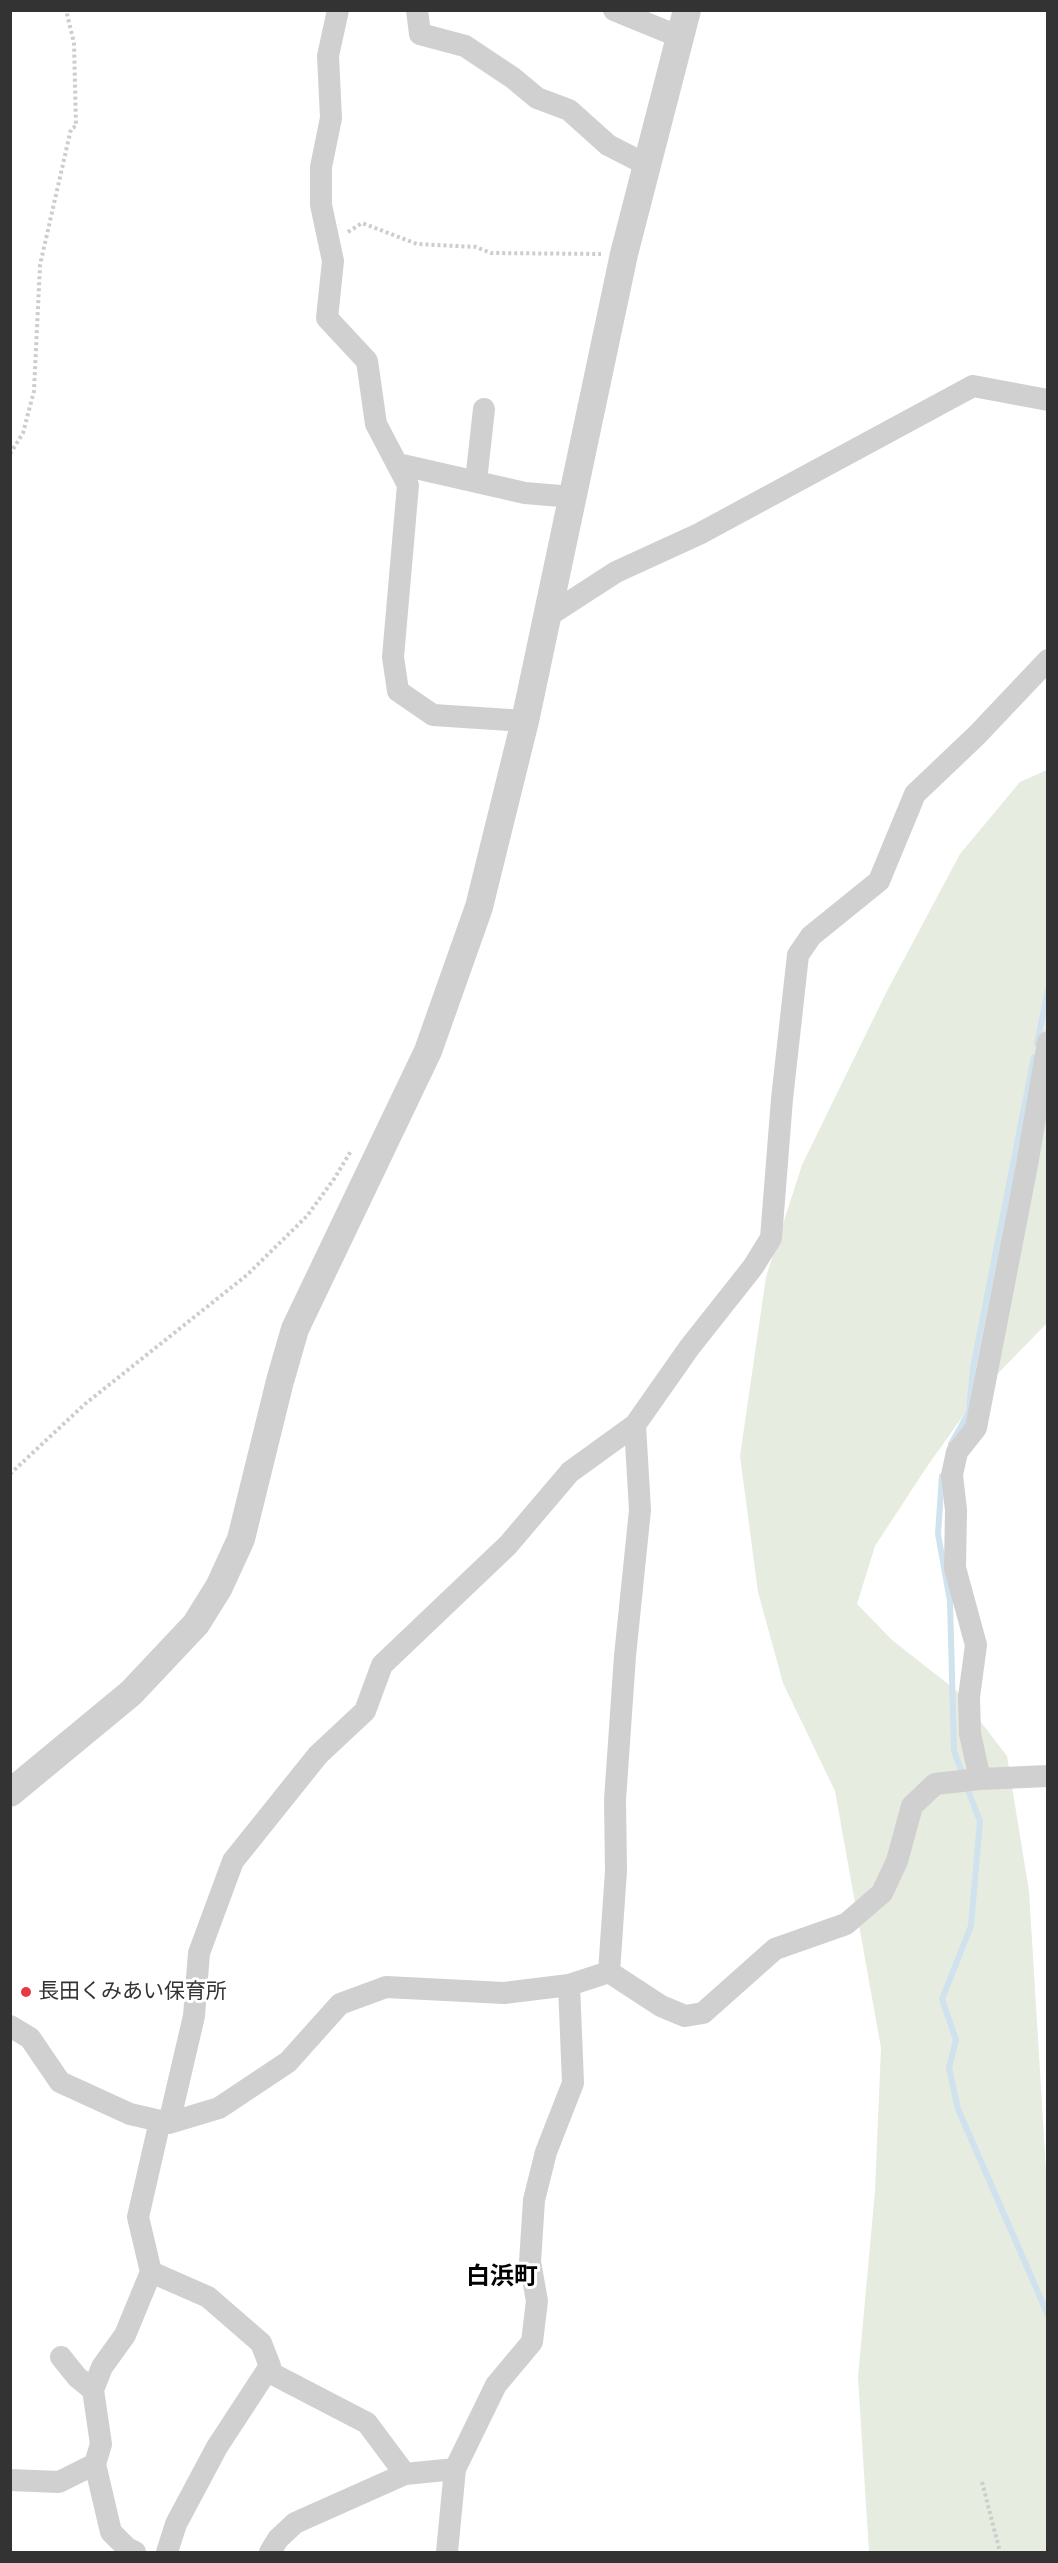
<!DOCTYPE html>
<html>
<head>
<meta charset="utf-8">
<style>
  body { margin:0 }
  #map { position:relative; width:1058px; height:2563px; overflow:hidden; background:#fff; font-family:"Fira Sans Condensed",sans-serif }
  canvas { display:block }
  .frame { position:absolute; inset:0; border:12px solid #333; pointer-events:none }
</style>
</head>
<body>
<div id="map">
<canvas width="1058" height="2563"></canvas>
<div class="frame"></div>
</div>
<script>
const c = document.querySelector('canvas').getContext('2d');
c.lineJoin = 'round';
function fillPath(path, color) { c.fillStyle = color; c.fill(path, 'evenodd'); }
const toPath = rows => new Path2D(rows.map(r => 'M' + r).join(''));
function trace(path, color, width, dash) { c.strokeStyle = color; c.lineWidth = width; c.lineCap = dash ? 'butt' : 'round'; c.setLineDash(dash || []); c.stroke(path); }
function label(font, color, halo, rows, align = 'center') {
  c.font = font + ' "Fira Sans Condensed","Noto Sans JP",sans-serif'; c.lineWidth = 6; c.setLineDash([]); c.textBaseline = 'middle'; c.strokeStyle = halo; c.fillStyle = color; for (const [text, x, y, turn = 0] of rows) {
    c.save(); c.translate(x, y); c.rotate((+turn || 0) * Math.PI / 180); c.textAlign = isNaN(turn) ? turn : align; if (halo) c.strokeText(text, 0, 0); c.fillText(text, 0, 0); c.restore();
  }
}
fillPath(toPath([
  [1047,770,1047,1323,980,1392,926,1468,875,1546,857,1604,892,1640,957,1691,1007,1756,1029,1891,1047,2187,1047,2552,869,2552,858,2377,875,2191,881,2048,835,1791,783,1683,758,1592,740,1456,766,1277,802,1165,887,991,960,854,1020,782]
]), '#e6ecdf');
trace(toPath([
  [1037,1044,1048,989],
  [951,1444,969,1412,973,1368,1034,1057],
  [942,1476,938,1534,950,1601,954,1751,963,1775],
  [966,1785,980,1821,971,1926,942,1999,956,2040,949,2068,958,2109,1048,2315]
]), '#cfe2ee', 6);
trace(toPath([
  [348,232,362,223,417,244,476,247,491,253,601,254],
  [10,454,23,433,34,391,40,265,71,129,76,126,74,43,66,10],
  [10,1474,85,1404,247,1275,307,1216,334,1179,351,1151],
  [982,2482,1000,2552]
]), '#cdcdcd', 4, [3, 3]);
trace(toPath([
  [338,10,328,56,331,118,321,167,321,205,333,261,327,318,367,361,376,424,408,485,393,657,398,691,433,715,525,721],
  [417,10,420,34,465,46,513,78,537,98,569,110,608,145,647,165],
  [614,10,680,37],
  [398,464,525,493,573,497],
  [476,481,484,409],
  [548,616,616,572,699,534,973,386,1048,400],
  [980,1779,970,1734,969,1697,976,1645,955,1568,956,1510,952,1475,957,1452,976,1428,1027,1165,1048,1042],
  [609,1972,661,2006,685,2016,703,2013,775,1949,846,1924,882,1893,897,1861,912,1806,935,1784,980,1779,1048,1776],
  [10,2026,30,2038,60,2082,130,2114,169,2123,219,2108,288,2062,340,2004,386,1987,504,1993,569,1985],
  [169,2123,194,2016,199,1953,233,1861,318,1755,365,1711,382,1665,508,1545,570,1472,635,1425,689,1348,753,1267,771,1238,782,1099,798,955,811,936,879,881,915,794,977,735,1048,660],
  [151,2272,208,2297,261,2343,270,2366,217,2447,176,2524,167,2552],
  [61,2357,77,2377,93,2390],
  [267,2371,367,2423,405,2474],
  [95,2464,111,2532,127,2548,135,2552],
  [10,2480,59,2482,95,2464,101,2444,93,2390,102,2367,125,2335,151,2272,138,2217,160,2121],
  [270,2552,278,2539,295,2523,405,2474,455,2469],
  [447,2552,455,2469,496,2385,532,2342,537,2301,530,2262,534,2200,546,2152,573,2083,569,1985,609,1972,616,1871,615,1800,625,1656,640,1510,635,1425]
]), '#d0d0d0', 22);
trace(toPath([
  [10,1793,131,1693,196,1624,219,1587,241,1539,280,1381,295,1329,428,1051,479,907,525,721,624,254,687,10]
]), '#d0d0d0', 28);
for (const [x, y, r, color] of [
  [26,1992,6,"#e63946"]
]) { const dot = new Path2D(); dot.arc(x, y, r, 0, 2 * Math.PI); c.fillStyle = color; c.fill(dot); trace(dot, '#fff', 2); }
label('21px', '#333', '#fff', [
  ["長田くみあい保育所",38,1992]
], 'left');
label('bold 24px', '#000', '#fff', [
  ["白浜町",502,2277]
]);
</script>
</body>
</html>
